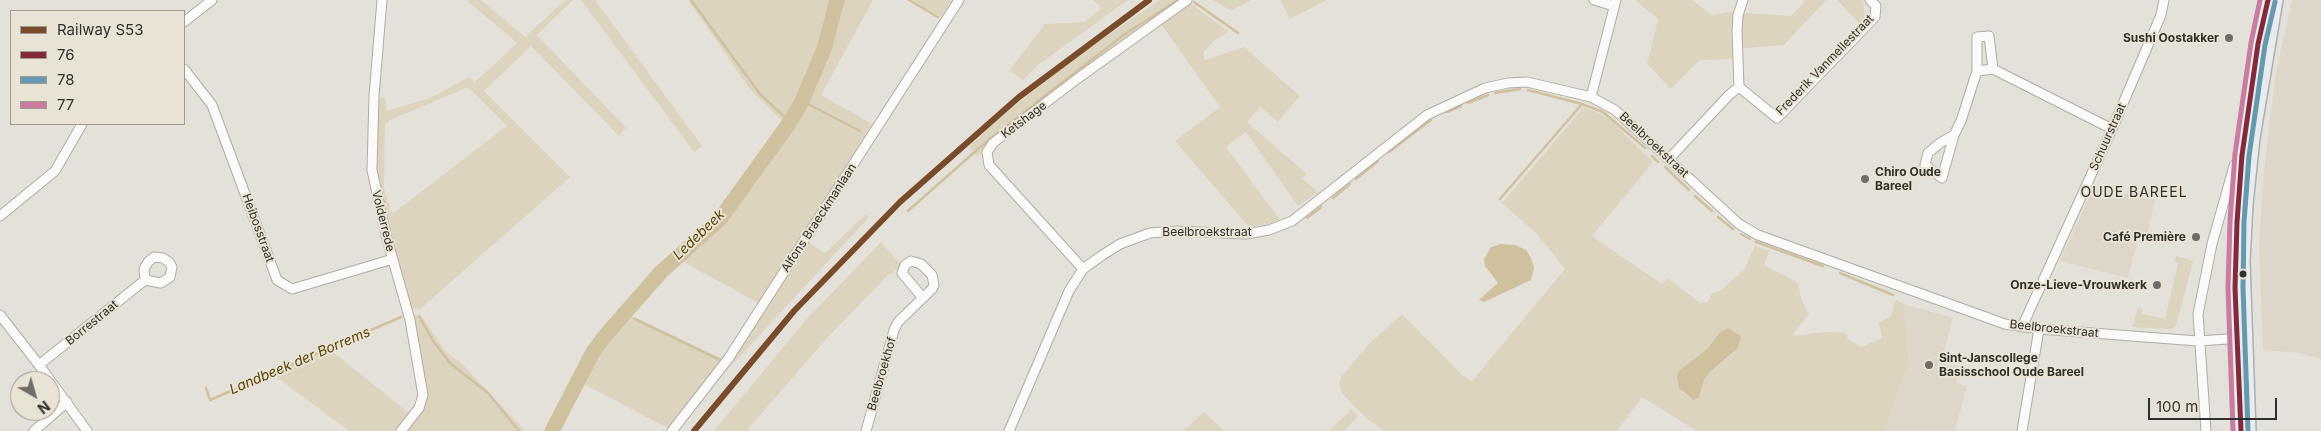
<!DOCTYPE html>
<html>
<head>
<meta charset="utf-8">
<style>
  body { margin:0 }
  #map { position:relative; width:2321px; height:431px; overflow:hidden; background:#e4e1da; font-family:Inter,sans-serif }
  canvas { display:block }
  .legend { position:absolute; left:10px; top:10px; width:175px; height:115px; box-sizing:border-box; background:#e9e3d5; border:1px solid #9f9b91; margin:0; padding:6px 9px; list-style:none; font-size:15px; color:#312f2a }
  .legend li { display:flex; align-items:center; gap:10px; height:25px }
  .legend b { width:25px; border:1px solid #9f9b91 }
  .north { position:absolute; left:10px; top:371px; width:50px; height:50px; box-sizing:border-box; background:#e9e3d5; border:1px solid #9f9b91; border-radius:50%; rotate:142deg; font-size:14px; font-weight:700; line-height:20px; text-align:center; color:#312f2a }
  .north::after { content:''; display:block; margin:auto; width:18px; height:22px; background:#706d68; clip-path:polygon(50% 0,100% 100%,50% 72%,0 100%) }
  .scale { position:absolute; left:2148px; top:398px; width:129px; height:22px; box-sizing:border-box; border:2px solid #312f2a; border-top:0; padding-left:6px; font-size:15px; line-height:18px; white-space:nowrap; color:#312f2a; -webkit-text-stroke:4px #e9e3d5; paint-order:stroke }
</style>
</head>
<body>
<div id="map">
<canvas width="2321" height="431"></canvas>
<ul class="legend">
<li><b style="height:6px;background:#7a4b2a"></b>Railway S53</li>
<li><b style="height:6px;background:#822a3a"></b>76</li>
<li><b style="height:6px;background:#6698ae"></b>78</li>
<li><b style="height:6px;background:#c97c9e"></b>77</li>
</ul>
<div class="north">N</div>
<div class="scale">100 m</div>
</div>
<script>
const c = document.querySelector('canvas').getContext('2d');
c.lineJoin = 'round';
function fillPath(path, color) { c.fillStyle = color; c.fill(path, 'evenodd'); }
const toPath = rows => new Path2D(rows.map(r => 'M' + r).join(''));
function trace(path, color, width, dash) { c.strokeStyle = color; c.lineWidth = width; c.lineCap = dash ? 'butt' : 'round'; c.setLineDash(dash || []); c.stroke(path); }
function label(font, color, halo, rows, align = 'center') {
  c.font = font + ' Inter,sans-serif'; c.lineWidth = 4; c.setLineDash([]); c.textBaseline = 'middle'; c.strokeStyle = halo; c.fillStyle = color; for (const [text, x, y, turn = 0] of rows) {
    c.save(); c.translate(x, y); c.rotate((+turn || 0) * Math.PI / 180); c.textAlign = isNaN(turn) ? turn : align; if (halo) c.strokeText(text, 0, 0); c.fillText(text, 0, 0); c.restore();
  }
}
fillPath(toPath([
  [2292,0,2321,0,2321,359,2300,353,2263,350,2259,243,2264,171,2275,77],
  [2094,187,2155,200,2148,232,2140,231,2128,278,2060,261],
  [1904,304,1953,318,1941,363,1960,368,1956,383,1967,386,1955,431,1884,431,1909,363]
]), '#ded7c9');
fillPath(toPath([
  [466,0,481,0,525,37,565,0,573,0,537,35,626,128,619,136,531,46,484,91,570,177,419,310,410,307,376,188,377,98,385,97,386,111,430,98,469,77,475,82,517,43],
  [466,88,471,90,507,126,392,214,384,189,385,124,390,120],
  [581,0,595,0,702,146,694,152],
  [688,0,832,0,820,48,783,122,750,89],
  [841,0,873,0,821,95,872,124,760,304,680,260,722,221,807,105,813,84,827,50],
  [912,0,952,0,941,17],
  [1093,0,1128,0,1038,65,1023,80,1009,71,1045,24,1085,22,1102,8],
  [1160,0,1183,0,984,152,977,156,969,147,1003,115,1072,60],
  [1213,0,1252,0,1231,11],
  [1280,0,1327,0,1290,19],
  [1635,0,1692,0,1712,15,1731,12,1791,16,1806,0,1826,0,1784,45,1734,49,1734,59,1699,60,1671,89,1647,64,1658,19],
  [1837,0,1863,0,1865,20,1860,24],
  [1190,3,1229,32,1216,39,1205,50,1203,54,1205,60,1244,47,1300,96,1278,122,1260,107,1247,122,1307,174,1302,178,1318,192,1298,206,1246,132,1226,147,1280,220,1272,223,1249,227,1175,141,1220,107,1161,24],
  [1584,107,1607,117,1653,162,1592,236,1662,284,1668,278,1700,303,1708,302,1712,293,1720,291,1744,270,1755,246,1769,251,1764,265,1798,283,1801,298,1809,314,1792,336,1824,332,1845,333,1849,340,1861,347,1882,338,1879,323,1890,317,1896,300,1904,304,1909,363,1884,431,1697,431,1642,397,1617,431,1384,431,1365,417,1342,393,1339,384,1341,377,1368,345,1402,314,1463,376,1472,381,1565,269,1537,234,1502,203],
  [1720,332,1735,352,1710,372,1704,380,1699,398,1693,400,1682,392,1679,371,1709,347],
  [866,214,869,217,734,363,732,361,809,243,825,253],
  [881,242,901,265,891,274,890,273,829,336,748,429,749,431,714,431,804,322],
  [2176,256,2193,261,2176,326,2170,329,2132,327,2138,308,2143,310,2142,314,2165,319,2178,263,2174,262],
  [420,314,445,351,462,364,525,431,407,431,427,402,413,317],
  [629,315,723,359,668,428,580,382,595,354,606,338],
  [328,348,409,413,394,431,349,431,270,372],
  [1351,409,1358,416,1344,431,1330,431],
  [1204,412,1224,431,1183,431]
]), '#ddd4c0');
fillPath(toPath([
  [1500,244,1515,245,1526,250,1531,258,1534,268,1531,280,1484,302,1479,300,1498,283,1485,266,1484,259,1491,247],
  [1728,328,1739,335,1741,338,1737,349,1710,372,1704,380,1699,398,1693,400,1679,388,1677,376,1679,371,1709,347,1720,332]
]), '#d0c19e');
trace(toPath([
  [691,0,760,94,790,122],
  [909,0,938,17],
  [1194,2,1238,33],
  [1528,90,1582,104],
  [1495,93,1520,89],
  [802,101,860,131],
  [1468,103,1488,95],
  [1447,112,1461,106],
  [1389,152,1431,120],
  [1652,156,1658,162],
  [1665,167,1689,190],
  [1356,179,1378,161],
  [1695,196,1712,211],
  [1333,198,1350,184],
  [1500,199,1582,104,1603,112,1645,148],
  [908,211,979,148,1047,94,1125,34,1178,0],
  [1718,217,1733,229],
  [1307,218,1321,207],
  [1741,234,1750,239],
  [1756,242,1823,266],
  [1840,273,1893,295],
  [625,313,628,315],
  [419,316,433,341,451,364,488,393,519,431],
  [635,319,720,360],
  [206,388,210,400,401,317]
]), '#d0c19e', 2.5);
trace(toPath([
  [552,431,593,352,604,337,661,272,720,219,790,122,802,101,824,49,837,0]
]), '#d0c19e', 15);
const minor = toPath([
  [382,0,374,96,372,170,387,239,410,320,423,395,419,408,401,431],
  [1594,0,1614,6],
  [184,22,212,0],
  [184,69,212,105,277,280,292,289,393,259],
  [1977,71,1977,37,1989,36,1993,69],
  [1739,87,1777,118,1875,17,1876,6,1870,0],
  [1739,87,1737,31,1738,15,1743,0],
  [1591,97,1616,0],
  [1954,135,1942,178,1925,165,1928,153,1940,143,1954,135,1961,121,1977,71,1993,69,2112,129],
  [1669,159,1729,95,1739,87],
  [0,216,55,171,82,124],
  [1083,269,989,165,987,152,993,143,1077,79,1187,0],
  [0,315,39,365,87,431],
  [2022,327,2112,129,2161,15,2164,0],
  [39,365,145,280,161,283,170,277,172,267,169,262,163,258,154,257,148,262,144,269,145,280],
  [34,431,67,402],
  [672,431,728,359,959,0],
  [866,431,894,330,898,322,932,289,934,285,932,275,921,264,911,261,905,265,902,273,923,298],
  [1009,431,1069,291,1083,269,1101,256,1120,244,1150,233,1176,231,1246,234,1269,230,1292,221,1427,115,1485,88,1508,83,1527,82,1591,97,1615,110,1739,224,1758,235,1980,315,2005,324,2039,329,2198,341,2243,338],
  [2022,431,2039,329],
  [2206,431,2198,314,2212,244,2234,166,2242,155]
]);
const major = toPath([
  [2241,431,2235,288,2237,222,2242,155,2258,44,2268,0],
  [2250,431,2244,261,2247,204,2254,138,2277,0]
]);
trace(minor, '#aeaca6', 11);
trace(major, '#aab0b4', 14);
trace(minor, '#fbfaf9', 9);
trace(major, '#e8ecef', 11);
trace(toPath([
  [2241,431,2235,288,2237,222,2242,155,2258,44,2268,0]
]), '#822a3a', 5);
trace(toPath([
  [2248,431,2243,288,2244,222,2249,156,2265,45,2275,2]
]), '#6698ae', 5);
trace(toPath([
  [2233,431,2228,288,2230,221,2235,154,2251,43,2260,0]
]), '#c97c9e', 5);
trace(toPath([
  [694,431,794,311,900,202,1019,97,1149,0]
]), '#7a4b2a', 6);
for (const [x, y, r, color] of [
  [2229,38,5,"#706d68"],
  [1865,179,5,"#706d68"],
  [2196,237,5,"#706d68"],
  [2243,274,4.5,"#312f2a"],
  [2157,285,5,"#706d68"],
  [1929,365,5,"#706d68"]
]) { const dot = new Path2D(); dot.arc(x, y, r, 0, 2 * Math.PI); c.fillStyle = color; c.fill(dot); trace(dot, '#e9e3d5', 2); }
label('bold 12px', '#312f2a', '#e9e3d5', [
  ["Sushi Oostakker",2219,38],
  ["Chiro Oude",1875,172,"left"],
  ["Bareel",1875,186,"left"],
  ["Café Première",2186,237],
  ["Onze-Lieve-Vrouwkerk",2147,285],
  ["Sint-Janscollege",1939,358,"left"],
  ["Basisschool Oude Bareel",1939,372,"left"]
], 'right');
label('12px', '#312f2a', '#e9e3d5', [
  ["Frederik Vanmellestraat",1825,65,-46],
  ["Ketshage",1024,120,-37],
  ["Schuurstraat",2108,137,-66],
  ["Beelbroekstraat",1654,145,43],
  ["Alfons Braeckmanlaan",819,218,-57],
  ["Volderrede",383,221,76],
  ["Heibosstraat",258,228,70],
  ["Beelbroekstraat",1207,232],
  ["Borrestraat",92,323,-39],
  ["Beelbroekstraat",2054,329,6],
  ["Beelbroekhof",882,374,-74]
]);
c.letterSpacing = '1px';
label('14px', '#312f2a', '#e9e3d5', [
  ["OUDE BAREEL",2134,193]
]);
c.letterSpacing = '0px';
label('italic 14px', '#584307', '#e9e3d5', [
  ["Ledebeek",699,235,-44],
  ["Landbeek der Borrems",300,361,-23]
]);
</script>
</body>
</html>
